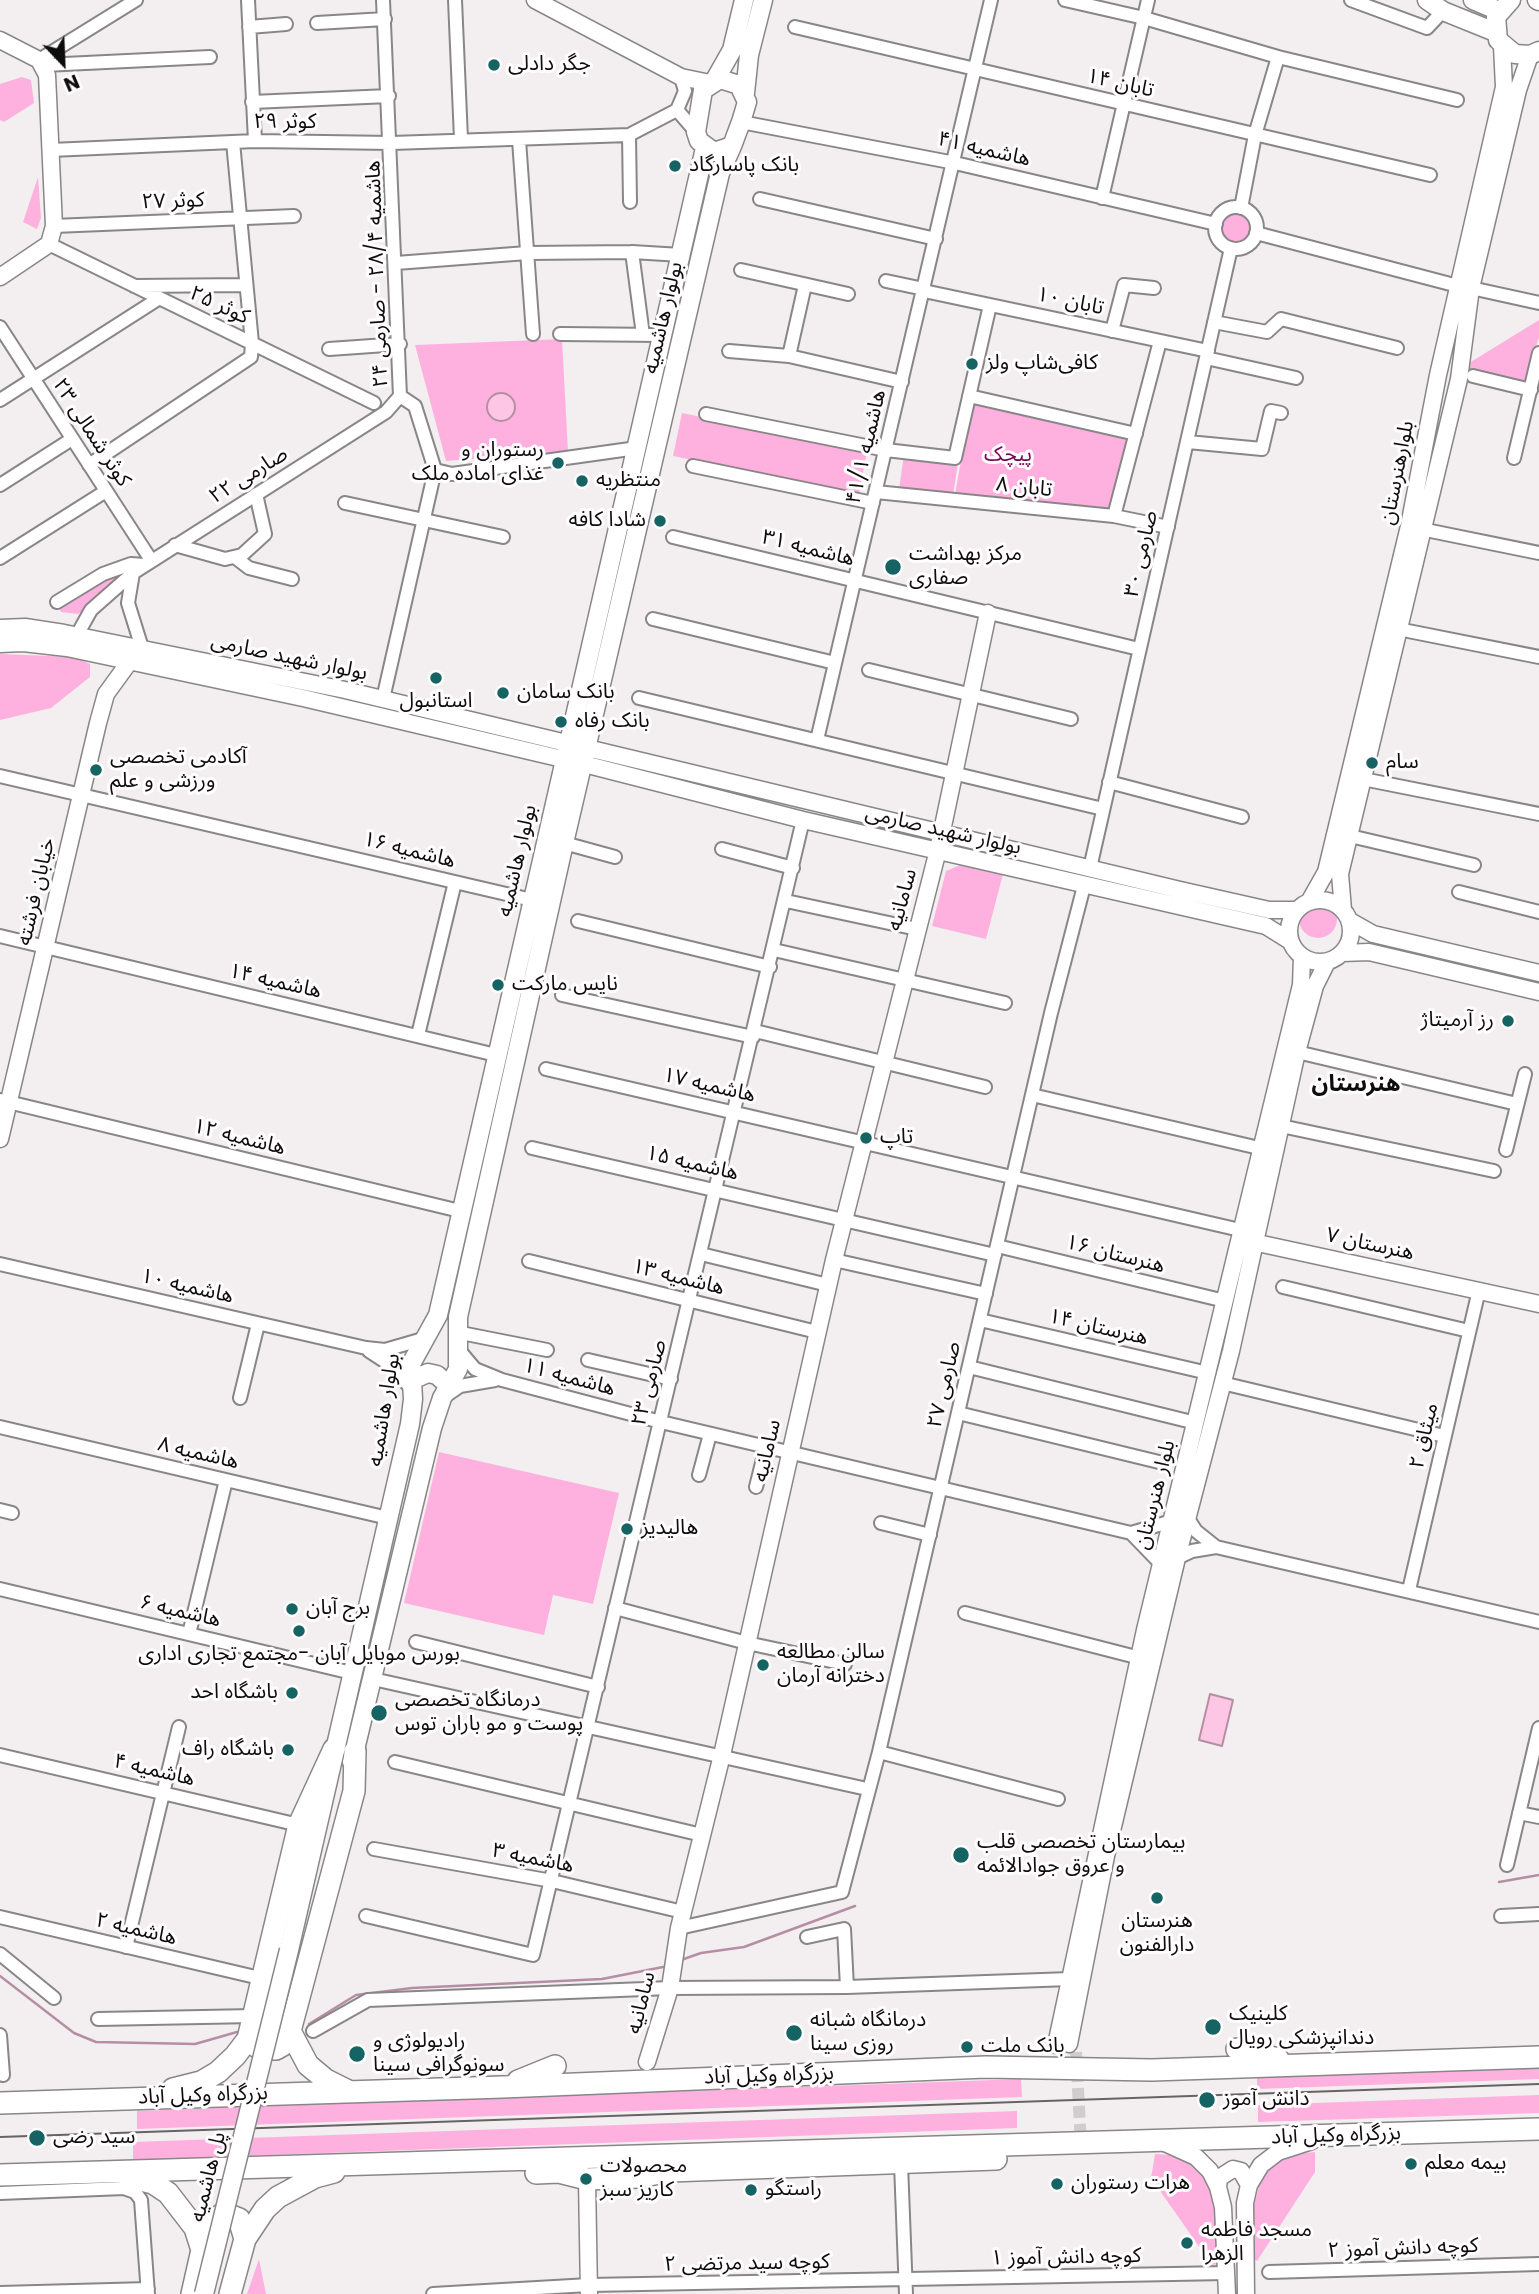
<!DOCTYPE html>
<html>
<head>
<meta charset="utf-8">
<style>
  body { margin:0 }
  #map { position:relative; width:1539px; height:2294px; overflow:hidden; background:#f3eff1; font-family:Poppins,sans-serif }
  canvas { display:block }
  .north { position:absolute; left:28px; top:28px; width:70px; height:70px; -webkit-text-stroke:5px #fffdfe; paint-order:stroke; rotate:157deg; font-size:19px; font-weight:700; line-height:28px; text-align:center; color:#0e0d0e }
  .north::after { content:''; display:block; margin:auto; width:24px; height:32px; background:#0e0d0e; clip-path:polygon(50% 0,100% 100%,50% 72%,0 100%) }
</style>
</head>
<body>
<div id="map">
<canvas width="1539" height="2294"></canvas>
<div class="north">N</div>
</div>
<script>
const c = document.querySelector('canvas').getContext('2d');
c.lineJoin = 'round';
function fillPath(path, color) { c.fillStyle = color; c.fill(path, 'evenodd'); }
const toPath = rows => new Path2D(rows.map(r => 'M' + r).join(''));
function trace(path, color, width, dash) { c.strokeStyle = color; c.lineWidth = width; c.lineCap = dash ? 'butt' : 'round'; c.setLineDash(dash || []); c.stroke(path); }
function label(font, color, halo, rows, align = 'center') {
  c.font = font + ' Poppins,"Noto Sans Arabic",sans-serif'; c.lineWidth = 6; c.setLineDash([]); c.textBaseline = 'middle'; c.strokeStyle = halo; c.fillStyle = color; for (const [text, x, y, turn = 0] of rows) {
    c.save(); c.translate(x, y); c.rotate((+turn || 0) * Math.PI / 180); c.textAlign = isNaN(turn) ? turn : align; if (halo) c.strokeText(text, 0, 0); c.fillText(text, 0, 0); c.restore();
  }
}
fillPath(toPath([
  [22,77,31,80,34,103,4,122,0,120,0,84],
  [38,177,41,218,37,229,23,222],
  '1221 228a15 15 0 1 1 30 0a15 15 0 1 1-30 0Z',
  [1539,320,1539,337,1525,383,1467,369,1469,363],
  [562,339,568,452,446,461,415,345],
  [971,402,1127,438,1110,511,955,495],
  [682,413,867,451,859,494,673,456],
  [904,455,958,463,953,495,899,489],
  [117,571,124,576,92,605,78,614,61,612,58,605],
  [0,654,75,657,90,664,90,677,51,708,0,720],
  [960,865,1003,874,986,939,932,926,946,871],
  '1299 919a19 19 0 1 1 38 0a19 19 0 1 1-38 0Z',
  [439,1452,619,1493,593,1604,553,1595,544,1635,404,1603],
  [1539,2062,1539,2079,1257,2089,1257,2072],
  [1021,2079,1022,2097,137,2129,137,2111],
  [1539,2095,1539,2113,1258,2122,1258,2105],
  [1017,2111,1017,2128,133,2160,133,2142],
  [1315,2152,1315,2172,1257,2261,1253,2259,1252,2213,1262,2175,1272,2162,1285,2155],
  [1155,2154,1173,2155,1194,2164,1205,2175,1215,2205,1218,2264,1212,2265,1151,2178],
  [259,2259,266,2294,247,2294]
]), '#feb1de');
const water = toPath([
  '487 407a14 14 0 1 1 28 0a14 14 0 1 1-28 0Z',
  [1210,1694,1233,1700,1222,1746,1199,1740,1210,1694]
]);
fillPath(water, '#fec6e5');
trace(water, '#b68ea4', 2);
trace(toPath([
  [1499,1882,1539,1875],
  [681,1960,701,1953,744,1947,855,1906],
  [0,1976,74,2033,96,2042,195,2044,237,2032],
  [309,2024,356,1995,412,1988,602,1979,663,1967]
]), '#b68ea4', 2.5);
trace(toPath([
  [1076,2052,1081,2146]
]), '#d1cdcf', 12, [12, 6]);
const street = toPath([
  [248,0,255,141],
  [455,0,461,139],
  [1065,0,1144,18,1278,57,1457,100],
  [1351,0,1427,28,1443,11],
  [317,23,385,19],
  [249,27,286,24],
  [795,27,1430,175],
  [39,60,136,0],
  [44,65,210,57],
  [252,102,389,96],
  [677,110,696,132],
  [741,122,955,163,1216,224],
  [629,135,630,202],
  [519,140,533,334],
  [51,150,255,141,392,143,629,135,677,110,685,91,681,77],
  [1102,198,1148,0],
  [760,199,936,239],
  '1215 228a21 21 0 1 1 42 0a21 21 0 1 1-42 0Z',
  [1241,208,1255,135,1278,57],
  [54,226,294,216],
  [1256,233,1458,286],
  [49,244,374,403],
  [632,252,643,335],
  [396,263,527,253,632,252,681,255],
  [741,270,848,294],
  [886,281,924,289],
  [134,286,246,285],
  [1471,288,1539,303],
  [924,291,1208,351],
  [1214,322,1267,332,1281,319,1397,348],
  [0,327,151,560],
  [1112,331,1124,285,1154,288],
  [560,334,662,335],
  [329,349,400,344],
  [729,351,789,356,902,382],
  [789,356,805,285],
  [1206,358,1296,378],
  [1473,376,1531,390],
  [969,396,1136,434],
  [0,400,158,299],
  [706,414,886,450,955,458,990,305],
  [1188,442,1262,449,1271,411,1281,413],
  [1514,458,1539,353],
  [89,465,251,357,252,343,233,142],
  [693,466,873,503],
  [435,470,452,474,637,448],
  [0,485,72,439],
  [876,492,1114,516,1168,527],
  [345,503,503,537],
  [1114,516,1160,341],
  [1421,529,1539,553],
  [673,537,1139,649],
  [175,545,225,559,242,555,265,534,256,494],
  [0,558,106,491],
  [236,558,249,568,292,579],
  [133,573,128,603,142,648],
  [57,602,103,574,131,564,144,565],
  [653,619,835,663],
  [1398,629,1539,657],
  [77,635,91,610,133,573,386,412,400,396],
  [869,670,1071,719],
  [639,698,1103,809],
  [383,699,435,470,415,406,400,396,383,0],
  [817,740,991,0],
  [0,776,532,900],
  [1363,779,1539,814],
  [1109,782,1242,817],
  [1350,836,1474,865],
  [564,843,615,857],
  [722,849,793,868],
  [1090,868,1231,248],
  [1459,892,1539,912],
  [786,901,917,929],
  [578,921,770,967],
  [0,936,496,1055],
  [774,950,1005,1003],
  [562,995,753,1037],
  [755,1031,985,1087],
  [418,1035,455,882],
  [1297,1052,1517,1104],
  [546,1069,1240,1230],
  [1032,1095,1259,1148],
  [0,1100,460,1211],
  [1281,1126,1494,1171],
  [532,1148,995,1255],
  [1506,1150,1525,1074],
  [997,1246,1225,1301],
  [701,1254,828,1285],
  [834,1260,986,1294],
  [529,1261,817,1332],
  [0,1264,366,1348,385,1350,423,1339],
  [1283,1287,1469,1331],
  [980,1320,1208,1373],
  [456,1332,547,1350],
  [459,1350,475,1369,502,1380,661,1422,1131,1533,1172,1521],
  [369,1351,392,1366,413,1391],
  [588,1360,671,1379],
  [969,1367,1196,1423],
  [1222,1383,1444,1436],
  [447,1395,460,1386,495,1380],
  [240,1398,258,1324],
  [958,1413,1163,1463],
  [0,1427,388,1518],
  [699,1475,710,1434],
  [756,1487,766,1447],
  [0,1510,12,1513],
  [1187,1517,1196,1531,1216,1547],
  [881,1523,930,1535],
  [1131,1533,1160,1563],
  [1177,1558,1192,1551,1216,1547,1539,1622],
  [0,1589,352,1673],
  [1409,1590,1479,1290],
  [615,1608,747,1643,845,1664],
  [965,1613,1140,1658],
  [189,1634,226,1480],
  [416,1642,598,1687],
  [373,1679,867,1789],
  [879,1752,1058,1799],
  [0,1755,299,1825],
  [395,1762,702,1835],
  [1519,1813,1539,1817],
  [374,1849,552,1881,683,1912],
  [1507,1865,1539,1728],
  [366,1916,533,1955,803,820],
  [1501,1916,1539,1914],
  [0,1917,264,1979],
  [679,1928,842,1892,879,1752,1051,1013,1084,886],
  [807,1937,844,1929,847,1987],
  [126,1947,179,1727],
  [0,1954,54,1998],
  [98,2019,254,2016],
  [313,2031,368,2000,670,1988,847,1987,1070,1979],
  [0,2035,3,2075],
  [901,2164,906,2294],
  [0,2193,124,2188,135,2192,141,2200,148,2294],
  [1269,2272,1539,2264],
  [0,2293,148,2289],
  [433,2294,589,2285,1226,2273]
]);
const secondary = toPath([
  [535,0,681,77,710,83],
  [0,40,39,60,47,75,54,226,49,244,0,277],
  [0,628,25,627,64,633,345,690,1180,890,1269,910,1297,910],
  [0,644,23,643,67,648,303,698,584,764,803,820,1266,926,1290,941],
  '1289 931a31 31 0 1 1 62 0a31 31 0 1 1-62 0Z',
  [1309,902,1326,872,1409,526,1438,375,1504,87,1502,46],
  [1343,910,1340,874,1459,379,1471,288,1518,90,1530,55],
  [1350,921,1373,934,1539,973],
  [1342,953,1369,952,1539,992],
  [0,1139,98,723,106,694,130,661],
  [1253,1242,1539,1304],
  [1069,2044,1106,1856,1177,1558,1231,1351,1297,1052,1315,986,1327,962],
  [1056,2045,1145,1630,1301,985,1302,957],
  [647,2062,670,1988,679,1928,722,1755,834,1260,938,850,988,613],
  [1165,2143,1196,2157,1210,2171,1218,2187,1223,2207,1227,2294],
  [587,2179,589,2294],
  [1218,2187,1219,2178,1233,2169,1241,2171,1249,2185],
  [1246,2294,1245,2203,1249,2185,1261,2165,1278,2152,1312,2141]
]);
const primary = toPath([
  [1427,0,1443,11,1495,32],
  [1473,0,1499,11],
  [1511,0,1496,17,1498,40,1515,54,1530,55,1539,51],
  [1537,0,1539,1],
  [715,80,732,50,744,0],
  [745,93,749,55,763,0],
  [412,1380,428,1373,437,1375,450,1387],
  [352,1762,432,1428,442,1398,458,1369,458,1317,564,843,720,173,732,146,741,122,747,102,739,85,720,79,703,90,696,132,699,141,714,152,732,146],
  [289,1950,410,1424,413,1399,411,1364,438,1315,705,148]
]);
const highway = toPath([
  [249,2040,260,2049,276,2049,283,2045,290,2031],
  [1237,2049,1278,2059],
  [518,2081,555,2066],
  [173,2089,201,2082,218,2072,235,2056,248,2039,299,1825,334,1749],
  [348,2091,326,2080,308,2065,290,2031,354,1791,355,1751],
  [0,2103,503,2087,986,2067,1152,2070,1539,2057],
  [536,2173,559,2172,587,2179,639,2177,670,2171,996,2159],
  [0,2175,1539,2129],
  [129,2177,153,2183,168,2193,195,2228,202,2250,192,2294],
  [202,2250,215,2219,224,2213,239,2219,245,2239],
  [230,2294,245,2239,265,2209,278,2197,315,2177,334,2172]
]);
trace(street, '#898688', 16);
trace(secondary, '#898688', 19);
trace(primary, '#898688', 21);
trace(highway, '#898688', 24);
trace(street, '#fff', 12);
trace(secondary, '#fff', 16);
trace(primary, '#fff', 18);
trace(highway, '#fff', 21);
trace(toPath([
  [0,2137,1539,2084]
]), '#666365', 2);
const primaryBridge = toPath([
  [204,2294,289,1950]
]);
trace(primaryBridge, '#898688', 21, []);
trace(primaryBridge, '#fff', 18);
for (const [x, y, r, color] of [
  [494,65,7,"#156463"],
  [675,166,7,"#156463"],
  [972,364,7,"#156463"],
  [558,463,7,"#156463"],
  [582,481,7,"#156463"],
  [660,521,7,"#156463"],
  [893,567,9,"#156463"],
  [436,678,7,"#156463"],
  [503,693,7,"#156463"],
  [561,722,7,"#156463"],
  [1372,763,7,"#156463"],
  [96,770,7,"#156463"],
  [498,985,7,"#156463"],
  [1508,1021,7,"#156463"],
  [866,1138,7,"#156463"],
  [627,1529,7,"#156463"],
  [292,1609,7,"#156463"],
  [299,1631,7,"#156463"],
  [763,1665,7,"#156463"],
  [292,1693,7,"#156463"],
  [379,1713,9,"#156463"],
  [288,1750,7,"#156463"],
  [961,1855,9,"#156463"],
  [1157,1898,7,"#156463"],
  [1213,2027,9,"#156463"],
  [794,2033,9,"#156463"],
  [967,2047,7,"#156463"],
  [357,2054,9,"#156463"],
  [1207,2100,9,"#156463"],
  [37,2138,9,"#156463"],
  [1411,2164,7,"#156463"],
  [586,2179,7,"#156463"],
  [1057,2184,7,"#156463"],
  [751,2190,7,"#156463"],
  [1187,2243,7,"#156463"]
]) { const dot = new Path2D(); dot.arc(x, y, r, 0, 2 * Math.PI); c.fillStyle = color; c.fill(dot); trace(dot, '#fffdfe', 2.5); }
label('21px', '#0e0d0e', '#fffdfe', [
  ["جگر دادلی",508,65],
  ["بانک پاسارگاد",689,166],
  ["کافی‌شاپ ولز",986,364],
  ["رستوران و",544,451,"right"],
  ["غذای اماده ملک",544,475,"right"],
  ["منتظریه",596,481],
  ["شادا کافه",646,521,"right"],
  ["مرکز بهداشت",909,555],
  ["صفاری",909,579],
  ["بانک سامان",517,693],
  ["استانبول",436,702,"center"],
  ["بانک رفاه",575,722],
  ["آکادمی تخصصی",110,758],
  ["ورزشی و علم",110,782],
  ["سام",1386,763],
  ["نایس مارکت",512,985],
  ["رز آرمیتاژ",1494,1021,"right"],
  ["تاپ",880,1138],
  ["هالیدیز",641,1529],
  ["برج آبان",306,1609],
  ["سالن مطالعه",777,1653],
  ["دخترانه آرمان",777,1677],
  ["بورس موبایل آبان -مجتمع تجاری اداری",299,1655,"center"],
  ["باشگاه احد",278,1693,"right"],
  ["درمانگاه تخصصی",395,1701],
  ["پوست و مو باران توس",395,1725],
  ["باشگاه راف",274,1750,"right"],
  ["بیمارستان تخصصی قلب",977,1843],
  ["و عروق جوادالائمه",977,1867],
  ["هنرستان",1157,1922,"center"],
  ["دارالفنون",1157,1946,"center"],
  ["کلینیک",1229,2015],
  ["دندانپزشکی رویال",1229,2039],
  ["درمانگاه شبانه",810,2021],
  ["روزی سینا",810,2045],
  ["رادیولوژی و",373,2042],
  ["سونوگرافی سینا",373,2066],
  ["بانک ملت",981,2047],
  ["دانش آموز",1223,2100],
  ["سید رضی",53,2138],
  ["بیمه معلم",1425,2164],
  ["محصولات",600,2167],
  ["کاریز سبز",600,2191],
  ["هرات رستوران",1071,2184],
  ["راستگو",765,2190],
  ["مسجد فاطمه",1201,2231],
  ["الزهرا",1201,2255]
], 'left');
label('21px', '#0e0d0e', '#fffdfe', [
  ["تابان ۱۴",1120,84,13],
  ["کوثر ۲۹",285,123],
  ["هاشمیه ۴۱",984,150,13],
  ["کوثر ۲۷",173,202,-2],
  ["هاشمیه ۲۸/۴ - صارمی ۲۴",378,274,-92],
  ["تابان ۱۰",1070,302,12],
  ["کوثر ۲۵",219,306,25],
  ["بولوار هاشمیه",664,318,-77],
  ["کوثر شمالی ۲۳",91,433,57],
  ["هاشمیه ۴۱/۱",867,447,-77],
  ["بلوارهنرستان",1398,473,-79],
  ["صارمی ۲۲",249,476,-32],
  ["تابان ۸",1024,488,6],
  ["هاشمیه ۳۱",808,549,14],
  ["صارمی ۳۰",1142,554,-77],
  ["بولوار شهید صارمی",289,658,12],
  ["بولوار شهید صارمی",943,831,13],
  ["هاشمیه ۱۶",409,851,14],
  ["بولوار هاشمیه",518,861,-77],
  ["خیابان فرشته",37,892,-77],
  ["سامانیه",903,900,-75],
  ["هاشمیه ۱۴",275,982,13],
  ["هاشمیه ۱۷",709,1086,13],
  ["هاشمیه ۱۲",239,1138,14],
  ["هاشمیه ۱۵",692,1164,13],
  ["هنرستان ۷",1370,1245,12],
  ["هنرستان ۱۶",1115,1255,14],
  ["هاشمیه ۱۳",678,1278,14],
  ["هاشمیه ۱۰",187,1287,13],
  ["هنرستان ۱۴",1098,1328,13],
  ["هاشمیه ۱۱",569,1378,15],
  ["صارمی ۲۳",650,1383,-76],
  ["صارمی ۲۷",945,1385,-77],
  ["بولوار هاشمیه",385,1410,-81],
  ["میثاق ۲",1425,1436,-77],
  ["سامانیه",768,1451,-77],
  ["هاشمیه ۸",198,1454,13],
  ["بلوار هنرستان",1156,1495,-76],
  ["هاشمیه ۶",180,1612,13],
  ["هاشمیه ۴",154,1771,13],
  ["هاشمیه ۳",533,1859,11],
  ["هاشمیه ۲",136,1930,13],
  ["سامانیه",642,2003,-76],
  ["بزرگراه وکیل آباد",769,2076,-2],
  ["بزرگراه وکیل آباد",203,2096,-2],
  ["بزرگراه وکیل آباد",1336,2136,-2],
  ["پل هاشمیه",209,2177,-76],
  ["کوچه دانش آموز ۲",1403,2249,-2],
  ["کوچه دانش آموز ۱",1066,2258,-1],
  ["کوچه سید مرتضی ۲",747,2264,-1]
]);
label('21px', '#740656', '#fffdfe', [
  ["پیچک",1008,456]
]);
label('bold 23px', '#0e0d0e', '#fffdfe', [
  ["هنرستان",1356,1085]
]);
</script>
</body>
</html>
